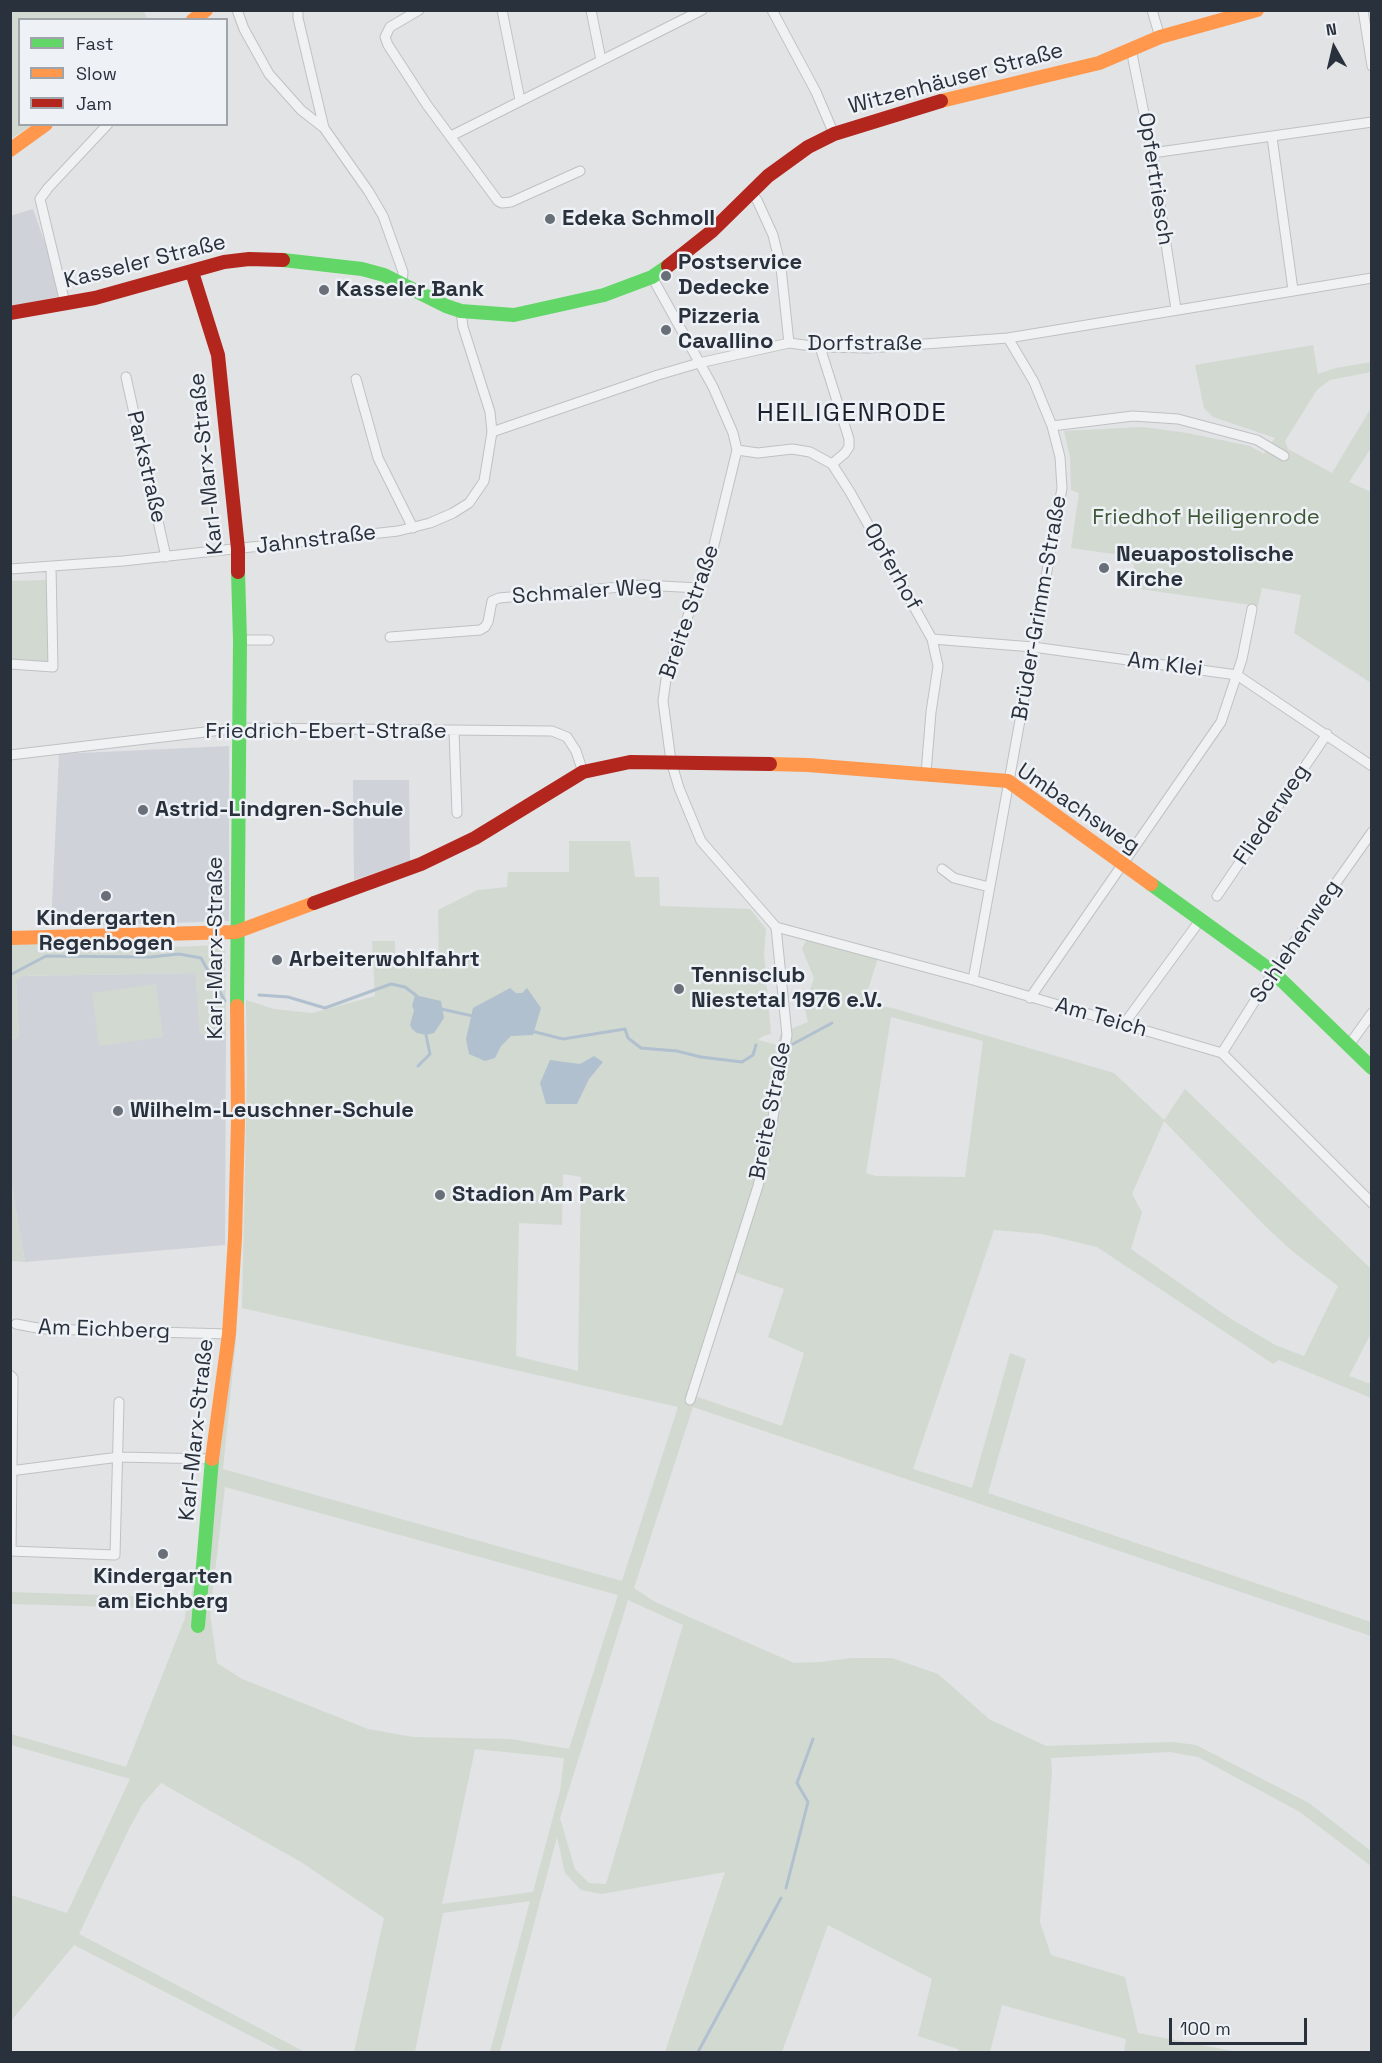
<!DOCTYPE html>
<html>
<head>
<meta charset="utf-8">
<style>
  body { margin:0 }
  #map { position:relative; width:1382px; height:2063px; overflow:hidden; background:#e1e3e5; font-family:"Space Grotesk",sans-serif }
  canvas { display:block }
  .frame { position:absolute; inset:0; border:12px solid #29313d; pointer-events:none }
  .legend { position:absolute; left:18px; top:18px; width:210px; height:108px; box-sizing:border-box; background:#eef1f5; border:2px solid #9fa4ab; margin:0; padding:8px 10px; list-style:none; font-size:18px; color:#29313d }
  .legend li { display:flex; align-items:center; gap:12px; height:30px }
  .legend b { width:30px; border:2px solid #9fa4ab }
  .north { position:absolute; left:1304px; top:18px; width:60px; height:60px; -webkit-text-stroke:4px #eef1f5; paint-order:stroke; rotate:352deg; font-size:16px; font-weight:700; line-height:24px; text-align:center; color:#29313d }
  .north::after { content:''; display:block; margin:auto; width:21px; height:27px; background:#29313d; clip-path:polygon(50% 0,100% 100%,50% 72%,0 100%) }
  .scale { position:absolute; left:1169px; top:2018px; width:138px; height:27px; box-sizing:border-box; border:3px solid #29313d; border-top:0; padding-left:8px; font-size:18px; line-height:21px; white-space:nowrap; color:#29313d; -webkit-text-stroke:4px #eef1f5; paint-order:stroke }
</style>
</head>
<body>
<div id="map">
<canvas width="1382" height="2063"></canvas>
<div class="frame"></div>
<ul class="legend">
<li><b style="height:8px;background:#63d668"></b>Fast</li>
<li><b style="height:8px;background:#ff974d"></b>Slow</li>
<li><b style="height:8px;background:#b3261e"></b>Jam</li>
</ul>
<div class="north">N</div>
<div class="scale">100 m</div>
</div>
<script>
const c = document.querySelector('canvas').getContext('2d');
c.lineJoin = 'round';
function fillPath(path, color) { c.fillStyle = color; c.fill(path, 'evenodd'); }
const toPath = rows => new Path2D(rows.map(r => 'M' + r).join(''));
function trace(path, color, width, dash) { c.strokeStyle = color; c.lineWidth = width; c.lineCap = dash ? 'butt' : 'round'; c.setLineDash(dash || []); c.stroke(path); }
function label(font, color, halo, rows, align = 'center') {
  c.font = font + ' "Space Grotesk",sans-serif'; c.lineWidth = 5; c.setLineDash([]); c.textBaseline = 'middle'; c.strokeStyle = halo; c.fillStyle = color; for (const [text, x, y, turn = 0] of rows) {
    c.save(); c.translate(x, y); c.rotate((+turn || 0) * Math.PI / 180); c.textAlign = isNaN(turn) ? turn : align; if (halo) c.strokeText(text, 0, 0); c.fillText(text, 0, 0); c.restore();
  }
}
fillPath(toPath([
  [33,209,48,252,60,296,11,307,10,216],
  [229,746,229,921,51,927,59,754],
  [353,780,409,780,410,861,354,880],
  [196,973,200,1033,226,1032,225,1245,25,1262,11,1183,10,1039,19,1038,16,980,22,976]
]), '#cfd2d8');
fillPath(toPath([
  [11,10,144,11,147,19,20,20,20,124,32,125,11,139],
  [1313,345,1318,374,1336,368,1371,362,1371,372,1330,380,1317,390,1285,441,1288,449,1332,473,1371,408,1371,448,1349,482,1371,492,1371,683,1294,633,1301,595,1262,588,1258,606,1133,588,1134,565,1121,555,1071,548,1079,493,1071,490,1070,457,1064,431,1143,427,1187,433,1250,446,1264,454,1275,438,1213,417,1204,408,1195,365],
  [47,580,48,662,11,659,10,581],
  [569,841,630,841,635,877,659,877,660,906,750,909,766,929,764,954,771,1034,763,1036,758,1040,777,1045,781,1033,808,1022,804,1006,814,978,802,949,807,939,878,958,864,1002,896,1009,1114,1073,1164,1120,1185,1089,1371,1269,1371,1333,1349,1376,1371,1384,1371,1398,1279,1360,1273,1364,1097,1247,1042,1234,994,1230,913,1469,972,1488,1010,1353,1026,1359,988,1493,1371,1622,1371,1636,693,1407,634,1588,655,1602,794,1663,821,1662,852,1658,892,1658,938,1674,989,1719,1046,1746,1172,1742,1196,1745,1309,1803,1371,1851,1371,1866,1300,1812,1198,1757,1170,1752,1051,1758,1052,1773,1040,1922,1051,1955,1125,1977,1138,2033,1238,2052,1124,2052,1126,2039,1002,2005,990,2052,958,2052,958,2049,918,2036,932,1979,828,1925,782,2052,665,2052,725,1872,602,1894,581,1890,565,1873,557,1837,500,2052,490,2052,530,1901,443,1913,415,2052,354,2052,384,1918,301,1862,161,1783,142,1805,129,1829,79,1934,305,2052,282,2052,74,1945,11,2021,11,1895,67,1913,130,1779,11,1745,11,1734,126,1767,185,1618,186,1609,11,1604,11,1592,191,1598,230,1339,236,1339,223,1469,622,1581,678,1407,242,1308,247,1076,246,1000,274,1009,312,1013,375,996,372,941,395,941,395,965,439,969,438,910,478,890,507,887,508,872,569,872],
  [891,1017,983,1041,965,1177,876,1176,866,1173],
  [1164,1121,1265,1226,1292,1251,1338,1286,1304,1356,1275,1345,1228,1317,1131,1249,1142,1212,1132,1194],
  [563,1174,581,1177,578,1371,516,1356,519,1223,562,1225],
  [737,1273,784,1289,768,1337,804,1353,782,1426,695,1396],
  [225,1487,618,1595,569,1749,511,1739,413,1737,368,1729,242,1679,217,1663,210,1614],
  [628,1600,683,1625,606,1884,589,1883,575,1869,560,1818],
  [475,1749,564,1758,560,1791,533,1892,442,1904],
  [50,943,51,951,225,945,226,1032,200,1034,195,973,23,976,16,980,19,1038,11,1039,10,944],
  [156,984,163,1037,99,1046,92,993],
  [10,1183,11,1183,25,1262,11,1261]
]), '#d2d9d1');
fillPath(toPath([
  [510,988,516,993,522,993,527,988,541,1008,533,1035,511,1036,501,1046,495,1058,485,1061,469,1054,466,1039,473,1008],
  [415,995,441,1001,444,1018,434,1033,426,1035,417,1033,412,1029,410,1025,414,1010,412,1006],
  [594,1056,603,1062,589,1079,577,1104,546,1104,540,1083,550,1060,580,1064]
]), '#b1c0cf');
trace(toPath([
  [10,975,46,956,151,957,179,954,201,958,225,1001],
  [259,995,288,997,325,1008,391,984,405,987,417,996],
  [441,1009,473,1016],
  [531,1031,563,1039,625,1029,628,1038,641,1048,677,1051,701,1057,742,1062,753,1055,756,1045],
  [793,1044,832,1023],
  [418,1066,430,1054,426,1035],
  [786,1888,808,1802,797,1783,813,1739],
  [698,2052,781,1898]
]), '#b1c0cf', 3);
const street = toPath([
  [237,10,244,29,269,74,301,110,324,128],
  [298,10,298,18,324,128,369,192,383,216,403,272,402,284],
  [419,10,390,27,385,37,388,45,427,105,498,201,502,203,511,202,580,171],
  [502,10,520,100],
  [591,10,601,60],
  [772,10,816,92,834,134],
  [1152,10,1160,37],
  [1363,10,1372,66],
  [1131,49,1152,153,1176,309],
  [451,136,702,10],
  [1272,137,1293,290],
  [1152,153,1372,122],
  [751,193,757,200,773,235,781,268,789,343],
  [652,277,713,387,733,433,737,450,713,549,667,672,663,701,671,761,679,788,701,841,776,927,787,1035,770,1135,758,1186,690,1400],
  [65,303,40,199,48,188,108,124],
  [820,347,849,439,849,447,845,453,832,464],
  [126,377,166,557],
  [356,379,378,458,413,528],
  [1052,426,1133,416,1178,419,1257,440,1284,456],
  [492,432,658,375,699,363,789,343,820,347,869,348,1008,338,1372,278],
  [737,450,758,453,792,449,810,452,832,464,850,492,932,639,938,666,931,712,926,773],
  [10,569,123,561,398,531,430,523,453,513,469,503,484,481,492,432,490,412,463,327,461,311],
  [390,637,480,630,485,627,488,622,492,601,499,598,643,585,699,588],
  [932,639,1033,647,1237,675,1372,766],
  [240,640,269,640],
  [10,664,53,667,51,567],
  [454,731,457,813],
  [10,755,239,728,552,731,567,737,576,751,583,772],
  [942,869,954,878,989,887],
  [1217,896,1327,734],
  [776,927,973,980,1222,1053,1372,1203],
  [973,980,1062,488,1060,457,1052,426,1034,382,1008,338],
  [1030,998,1221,722,1242,659,1252,609],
  [1124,1024,1201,919],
  [1349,1045,1372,1013],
  [1222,1053,1273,972,1372,832],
  [16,1324,43,1329,229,1334],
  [10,1375,13,1378,11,1551],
  [10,1471,119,1457,212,1459],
  [10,1551,115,1555,119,1402]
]);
trace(street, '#bfc1c3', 11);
trace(street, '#f0f1f2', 9);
trace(toPath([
  [283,260,362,269,384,275,446,306,461,311,514,315,604,295,652,277,668,266],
  [1151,884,1273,972,1372,1068],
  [237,1006,240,640,238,572],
  [198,1626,212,1459]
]), '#63d668', 14);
trace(toPath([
  [193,20,206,10],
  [941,101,1099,63,1160,37,1257,10],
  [10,150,46,124],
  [770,764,808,765,1008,781,1151,884],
  [10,938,236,932,314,903],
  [212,1459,229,1334,235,1238,238,1121,237,1006]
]), '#ff974d', 14);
trace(toPath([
  [668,266,712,231,768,176,808,147,834,134,941,101],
  [192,272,218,355,238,549,238,572],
  [10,313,95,298,224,262,249,259,283,260],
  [314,903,421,864,475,838,583,772,630,762,770,764]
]), '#b3261e', 14);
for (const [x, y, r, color] of [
  [550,219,6,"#696f78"],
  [666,276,6,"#696f78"],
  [324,290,6,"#696f78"],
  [666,330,6,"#696f78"],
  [1104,568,6,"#696f78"],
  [143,810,6,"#696f78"],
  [106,896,6,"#696f78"],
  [277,960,6,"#696f78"],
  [679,989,6,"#696f78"],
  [118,1111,6,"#696f78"],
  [440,1195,6,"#696f78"],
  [163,1554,6,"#696f78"]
]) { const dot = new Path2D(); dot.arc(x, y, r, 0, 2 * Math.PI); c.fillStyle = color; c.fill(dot); trace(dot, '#eef1f5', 2); }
label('22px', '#29313d', '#eef1f5', [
  ["Witzenhäuser Straße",956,79,-15],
  ["Opfertriesch",1155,179,81],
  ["Kasseler Straße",145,262,-14],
  ["Dorfstraße",865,344],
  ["Karl-Marx-Straße",207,464,-96],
  ["Parkstraße",146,467,77],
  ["Jahnstraße",316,540,-7],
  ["Opferhof",892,567,61],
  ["Schmaler Weg",587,592,-4],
  ["Brüder-Grimm-Straße",1040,608,-80],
  ["Breite Straße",690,612,-71],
  ["Am Klei",1165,665,7],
  ["Friedrich-Ebert-Straße",326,732],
  ["Umbachsweg",1078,809,34],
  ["Fliederweg",1272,815,-56],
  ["Schlehenweg",1296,942,-56],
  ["Karl-Marx-Straße",216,948,-90],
  ["Am Teich",1101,1018,16],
  ["Breite Straße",771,1111,-79],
  ["Am Eichberg",104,1330,2],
  ["Karl-Marx-Straße",197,1430,-84]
]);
label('bold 22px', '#29313d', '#eef1f5', [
  ["Edeka Schmoll",562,219],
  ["Postservice",678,263],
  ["Dedecke",678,288],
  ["Kasseler Bank",336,290],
  ["Pizzeria",678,317],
  ["Cavallino",678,342],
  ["Neuapostolische",1116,555],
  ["Kirche",1116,580],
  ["Astrid-Lindgren-Schule",155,810],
  ["Kindergarten",106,919,"center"],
  ["Regenbogen",106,944,"center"],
  ["Arbeiterwohlfahrt",289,960],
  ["Tennisclub",691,976],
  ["Niestetal 1976 e.V.",691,1001],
  ["Wilhelm-Leuschner-Schule",130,1111],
  ["Stadion Am Park",452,1195],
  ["Kindergarten",163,1577,"center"],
  ["am Eichberg",163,1602,"center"]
], 'left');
label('22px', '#3e5837', '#eef1f5', [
  ["Friedhof Heiligenrode",1206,518]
]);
c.letterSpacing = '1.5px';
label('26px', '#1b222e', '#eef1f5', [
  ["HEILIGENRODE",852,414]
]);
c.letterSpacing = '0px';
</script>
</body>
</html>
